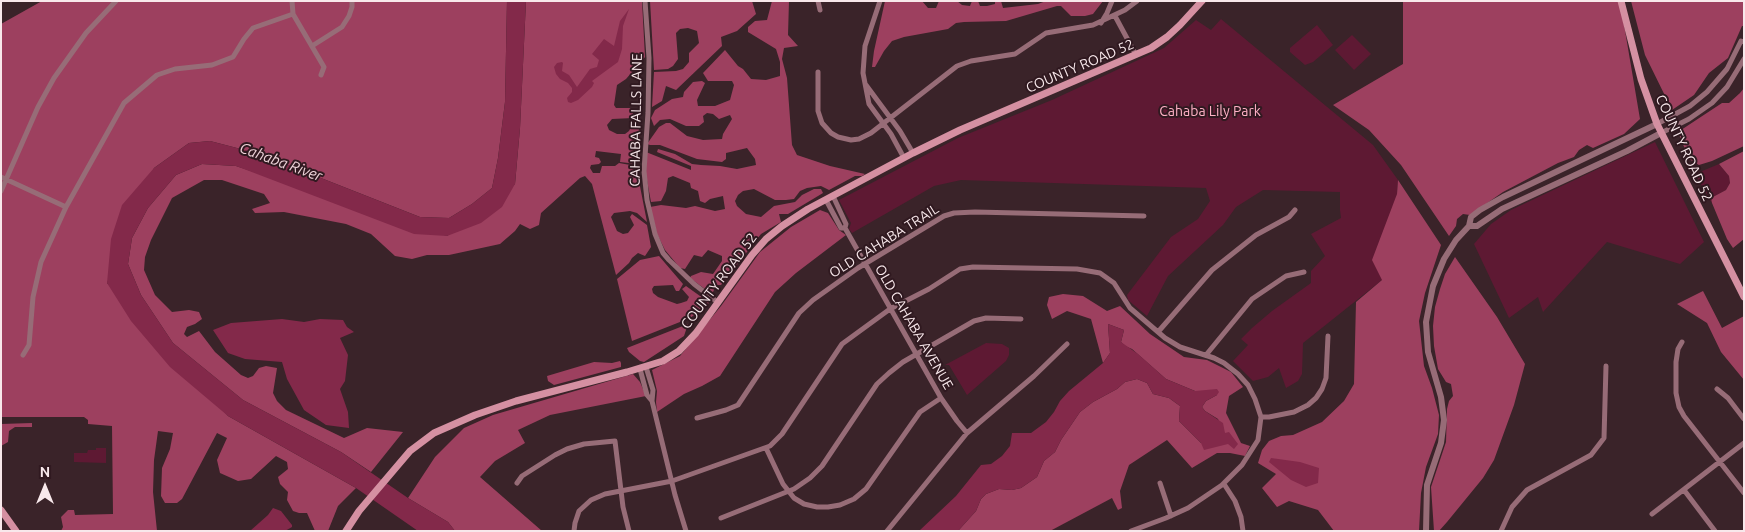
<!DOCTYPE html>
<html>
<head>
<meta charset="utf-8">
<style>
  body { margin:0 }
  #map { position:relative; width:1745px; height:532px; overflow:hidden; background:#3a2329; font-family:Ubuntu,sans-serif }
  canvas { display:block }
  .frame { position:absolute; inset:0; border:2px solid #f8e8eb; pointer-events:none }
  .north { position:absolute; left:20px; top:462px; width:50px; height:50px; -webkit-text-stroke:4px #301920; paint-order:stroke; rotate:0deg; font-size:14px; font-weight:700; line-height:20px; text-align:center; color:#f8e8eb }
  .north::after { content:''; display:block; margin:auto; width:18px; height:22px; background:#f8e8eb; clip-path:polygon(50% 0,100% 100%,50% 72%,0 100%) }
</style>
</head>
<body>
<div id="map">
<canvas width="1745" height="532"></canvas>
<div class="frame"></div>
<div class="north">N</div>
</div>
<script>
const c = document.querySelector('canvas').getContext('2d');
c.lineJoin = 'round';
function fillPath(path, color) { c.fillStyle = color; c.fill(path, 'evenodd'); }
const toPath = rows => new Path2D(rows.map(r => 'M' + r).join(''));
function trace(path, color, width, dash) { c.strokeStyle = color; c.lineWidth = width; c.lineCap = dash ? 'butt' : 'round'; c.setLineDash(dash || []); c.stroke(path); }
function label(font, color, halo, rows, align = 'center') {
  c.font = font + ' Ubuntu,sans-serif'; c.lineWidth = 4; c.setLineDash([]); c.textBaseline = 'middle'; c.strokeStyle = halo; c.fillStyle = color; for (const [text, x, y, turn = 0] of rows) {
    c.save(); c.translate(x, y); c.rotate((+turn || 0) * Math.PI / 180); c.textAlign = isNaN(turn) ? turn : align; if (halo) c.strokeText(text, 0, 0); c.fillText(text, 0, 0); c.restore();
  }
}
fillPath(toPath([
  [1221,19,1373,145,1398,180,1397,194,1382,280,1303,343,1302,374,1298,381,1286,388,1279,368,1268,377,1253,381,1233,361,1248,345,1241,339,1252,328,1272,311,1311,283,1311,271,1325,256,1311,234,1341,218,1340,210,1340,192,1263,190,1236,207,1223,225,1168,276,1147,316,1128,300,1127,295,1171,237,1198,219,1210,201,1206,188,961,180,934,186,852,233,849,229,851,223,839,200,958,138,1052,100,1164,48,1196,20,1211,30],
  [1317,25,1333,45,1313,62,1305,65,1290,52,1290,48],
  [1352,35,1371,54,1354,70,1335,50],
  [1655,142,1704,242,1680,264,1607,242,1543,312,1538,297,1509,318,1474,244,1491,224,1511,210],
  [1719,164,1729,176,1730,183,1726,190,1711,198,1712,203,1695,174],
  [986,343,1002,344,1009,348,1009,355,1006,361,967,395,949,365,945,365],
  [96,448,106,448,106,463,74,462,74,453,87,453,88,450,96,450]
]), '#5e1933');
fillPath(toPath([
  [42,1,507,1,505,102,498,158,492,188,472,204,449,218,420,217,260,154,210,141,189,143,154,168,107,283,228,416,356,488,338,506,328,531,315,531,307,513,299,513,293,511,287,500,288,492,280,484,278,477,288,469,287,462,276,456,251,479,238,481,220,473,217,460,227,438,217,433,182,499,177,503,165,503,161,496,162,468,170,449,173,433,158,431,154,460,153,492,157,531,61,531,63,527,61,517,68,510,74,510,75,515,113,514,112,426,88,424,88,420,84,417,1,417,1,24],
  [526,1,642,1,645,57,626,79,617,85,614,105,616,108,630,108,633,113,633,118,612,119,607,125,609,130,617,134,625,134,629,131,632,125,635,124,640,131,637,164,620,162,621,154,596,151,595,157,599,158,601,162,599,164,591,165,590,168,593,173,600,173,602,166,615,166,619,163,636,166,647,222,637,213,630,211,614,213,611,217,617,231,623,234,628,233,634,225,630,217,632,214,647,225,651,247,645,256,638,253,632,258,629,263,616,275,592,184,585,176,580,178,541,213,539,225,530,229,520,224,515,231,500,244,449,255,427,255,412,259,395,256,371,234,346,224,284,212,255,213,252,209,270,203,264,194,222,180,204,180,172,198,151,240,145,257,144,270,155,295,172,312,189,310,199,312,202,319,195,324,187,327,184,334,187,337,199,331,215,352,241,375,248,378,253,376,259,368,266,366,277,368,273,393,277,401,286,410,344,438,367,428,403,432,371,472,341,452,243,400,173,343,141,295,128,264,132,238,148,208,176,175,202,164,236,166,447,236,515,184,520,128],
  [650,1,752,1,756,14,737,31,721,37,722,46,676,90,666,86,662,101,652,107,654,72,676,71,683,69,689,62,689,53,699,43,697,31,688,28,680,29,676,33,678,59,673,66,668,69,654,70],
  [772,1,789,1,788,35,798,46,784,48,782,59,787,78,792,145,797,155,830,166,865,174,862,176,855,176,829,190,821,186,807,188,800,191,794,199,786,200,775,200,754,189,743,191,738,195,735,201,737,206,746,214,761,217,774,206,795,202,802,195,814,189,821,189,823,193,788,214,779,214,781,222,761,234,721,285,717,285,713,280,712,283,714,290,713,292,709,292,690,278,691,276,701,272,713,274,722,261,722,256,708,250,702,257,694,255,685,269,680,268,665,250,657,234,650,207,661,205,686,208,695,206,715,211,725,209,723,196,710,199,705,203,700,201,698,191,691,188,690,183,673,176,668,178,666,191,661,201,651,202,646,175,646,152,691,170,691,166,657,152,658,149,675,154,692,164,701,165,720,166,737,169,756,165,755,159,747,148,726,153,726,159,722,162,697,159,660,145,650,145,647,144,659,127,666,123,670,123,687,136,703,140,722,139,723,134,732,119,730,115,719,119,713,114,707,113,703,116,704,122,699,126,686,126,670,119,660,120,654,126,651,118,655,110,672,99,683,97,684,92,693,82,702,81,705,83,697,100,698,106,715,106,730,100,734,85,732,81,708,81,703,73,725,50,738,66,743,69,751,79,766,80,780,76,780,62,776,49,748,32,748,27,755,21,767,20],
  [885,1,922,1,928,8,936,8,939,1,957,1,962,5,970,6,972,1,978,1,980,6,987,6,995,4,995,1,1001,1,1003,8,1038,4,1046,1,1103,1,1093,14,1085,16,1071,16,1061,6,1057,6,1006,21,964,22,956,23,948,29,904,37,892,41,884,51,875,67,872,67,874,51],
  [1403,1,1620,1,1640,119,1624,134,1593,148,1587,145,1579,150,1574,157,1558,163,1503,192,1470,215,1463,214,1457,219,1456,226,1449,236,1401,165,1369,130,1333,105,1403,64],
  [1631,1,1744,1,1744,26,1742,26,1728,58,1709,73,1694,95,1672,110,1645,55],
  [1744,88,1744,146,1712,161,1699,165,1689,159,1678,132,1722,103,1729,103,1740,93],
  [1744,151,1744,239,1733,248,1727,239,1712,203,1711,198,1726,190,1730,183,1729,176,1719,164],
  [1398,180,1441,245,1425,293,1419,321,1424,366,1432,388,1439,415,1438,434,1426,467,1421,493,1419,531,1334,531,1318,510,1289,501,1277,507,1262,488,1276,474,1258,463,1262,450,1269,441,1281,436,1293,435,1322,422,1344,401,1354,384,1356,302,1382,280,1372,260,1397,194],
  [820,210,828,213,839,230,846,235,796,273,775,292,720,376,702,386,684,394,657,412,656,402,657,391,652,370,680,356,721,306,760,252,791,227],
  [659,256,683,284,679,291,676,291,673,285,654,286,652,289,653,293,658,297,677,304,681,303,687,301,689,297,682,289,686,286,700,296,706,296,709,300,708,305,690,318,632,341,617,279,640,260],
  [1455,257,1497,317,1525,364,1514,405,1494,460,1483,478,1447,522,1439,531,1434,531,1431,487,1446,442,1447,409,1449,401,1453,396,1451,384,1446,382,1438,369,1434,346,1433,326,1435,307,1440,289,1445,274],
  [1703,291,1722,328,1744,316,1744,380,1721,352,1707,323,1677,304],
  [1063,294,1083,296,1107,311,1120,306,1150,334,1184,357,1207,360,1231,372,1243,387,1229,396,1226,413,1241,443,1250,446,1245,456,1230,453,1217,453,1192,468,1167,440,1129,465,1120,491,1122,508,1118,510,1112,498,1050,531,958,531,976,511,981,499,986,494,999,489,1012,490,1021,488,1037,477,1044,461,1055,452,1061,440,1080,412,1093,402,1117,389,1125,382,1137,379,1147,383,1153,394,1169,398,1180,406,1179,421,1201,443,1228,444,1218,419,1205,411,1202,407,1206,401,1217,395,1195,391,1166,379,1132,349,1125,346,1121,342,1124,330,1108,324,1110,353,1103,363,1091,319,1067,311,1052,319,1047,305,1049,297],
  [688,324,684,336,644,362,640,361,629,352,627,348],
  [620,361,621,363,621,367,554,385,548,381,547,376,594,362,612,363],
  [633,374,640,382,646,396,550,415,518,430,525,443,495,461,480,477,542,531,455,531,448,522,408,498,435,457,464,428,493,415],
  [32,423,32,427,15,427,9,431,8,442,1,446,1,424]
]), '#9d405f');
fillPath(toPath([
  [507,1,526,1,520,128,515,184,502,207,481,223,447,236,414,234,236,166,202,164,176,175,148,208,132,238,128,264,141,295,173,343,243,400,341,452,408,498,448,522,455,531,418,531,356,488,228,416,170,367,131,321,107,283,111,239,122,205,154,168,189,143,210,141,260,154,420,217,449,218,472,204,492,188,498,158,505,102],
  [629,9,623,26,622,49,618,62,592,81,594,83,592,87,578,100,571,103,568,102,567,98,572,92,572,88,568,83,560,79,556,74,554,67,557,63,562,62,563,63,562,71,569,75,577,87,590,69,597,67,599,60,592,54,604,39,614,46,620,21],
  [282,319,304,322,320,319,343,320,347,327,354,332,340,338,348,355,345,381,340,389,348,412,349,428,326,425,304,410,287,379,282,362,245,359,228,353,213,330,231,323],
  [1108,324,1124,330,1121,342,1138,354,1166,379,1195,391,1217,389,1219,392,1217,395,1206,401,1202,407,1205,411,1223,423,1225,433,1229,432,1238,444,1234,449,1228,444,1204,450,1201,443,1179,421,1180,406,1169,398,1153,394,1147,383,1137,379,1125,382,1117,389,1093,402,1080,412,1061,440,1055,452,1044,461,1037,477,1021,488,1012,490,999,489,986,494,981,499,976,511,958,531,919,531,956,496,981,465,991,464,1002,456,1010,446,1012,433,1031,433,1046,422,1054,412,1060,401,1069,391,1103,363,1110,353],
  [1271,458,1300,462,1319,468,1318,483,1306,487,1291,480,1269,462],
  [273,508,281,511,292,525,292,527,285,531,250,531,268,515]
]), '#83294a');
trace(toPath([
  [292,1,293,14,324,67,321,75],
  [645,1,649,58,648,113,644,171,647,200,655,234,663,253,669,260,694,284,716,301,719,301],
  [818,1,820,10],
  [880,1,865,46,863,73,869,104,891,134,904,158],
  [1115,16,1136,55],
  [1101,23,1107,13,1112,1],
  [312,46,342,27,349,16,352,7,352,1],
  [818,72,818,111,822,123,831,133,838,137,851,140,859,139,871,133,957,66,971,61,1015,54,1046,33,1093,25,1125,10,1137,1],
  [866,85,900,131,913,153],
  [1657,124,1690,106,1707,92,1727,69,1741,41,1744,42],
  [1661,133,1689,119,1712,103,1727,87,1744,59],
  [1,177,66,207],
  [1,191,38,107,54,78,86,33,116,1],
  [833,196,846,224,845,228],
  [826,200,841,228,845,228,941,398,957,421,967,433],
  [1158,332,1212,270,1256,235,1289,217,1295,210],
  [1682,342,1678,349,1676,362,1676,393,1679,407,1684,416,1744,493],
  [23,355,29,345,33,297,41,262,66,207,124,103,157,75,175,69,212,65,233,57,244,39,253,28,293,14],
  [1206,355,1252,299,1286,276,1304,272],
  [640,369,647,395,652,401,653,390,646,367],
  [1717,389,1728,398,1744,419],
  [652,401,675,495,686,531],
  [1261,417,1269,417,1294,412,1308,405,1316,398,1322,389,1326,378,1328,336],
  [697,418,726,410,738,405,799,313,813,300,858,268,944,216,954,213,975,212,1144,216],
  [766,448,783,484,794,498,804,504,817,507,828,507,840,505,854,499,866,489,920,412,941,398],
  [517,483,522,476,555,455,567,449,584,444,615,441,623,507,629,531],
  [1160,483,1171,516],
  [1224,484,1235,501,1241,517,1243,531],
  [1684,490,1715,531],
  [1652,514,1744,443],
  [721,518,794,489,810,478,822,466,877,384,889,373,903,362,974,321,986,318,1021,319],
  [574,531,575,523,579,511,591,500,605,494,672,481,770,446,782,434,842,344,890,309,929,289,960,269,973,267,1077,269,1100,273,1114,283,1130,308,1165,338,1180,347,1214,358,1224,363,1238,374,1248,385,1255,399,1261,417,1258,440,1242,465,1222,485,1188,508,1166,518,1131,531],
  [887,531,967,433,1034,376,1067,344],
  [1501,531,1512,507,1527,490,1591,455,1604,438,1606,366]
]), '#976c77', 5);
trace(toPath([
  [1469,226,1477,226,1502,209,1627,151,1661,133],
  [1426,531,1427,485,1441,443,1444,420,1441,397,1428,352,1426,322,1433,286,1444,259,1456,240,1469,226,1471,217,1480,210,1503,197,1657,124]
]), '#976c77', 6);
trace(toPath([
  [1621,1,1641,79,1657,124,1744,297],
  [1,510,16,531],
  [346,531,359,511,410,451,434,433,475,415,516,401,627,372,663,361,679,351,696,333,752,255,766,239,782,226,808,209,913,153,960,130,1151,48,1167,37,1180,25,1202,1]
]), '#d590a2', 7);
label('14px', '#f8e8eb', '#301920', [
  ["COUNTY ROAD 52",1080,66,-23],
  ["CAHABA FALLS LANE",636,120,-89],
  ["COUNTY ROAD 52",1684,148,65],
  ["OLD CAHABA TRAIL",884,241,-32],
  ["COUNTY ROAD 52",719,281,-53],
  ["OLD CAHABA AVENUE",914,327,60]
]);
label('14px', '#ffb1c6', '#301920', [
  ["Cahaba Lily Park",1210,111]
]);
label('italic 15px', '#eed3d9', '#301920', [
  ["Cahaba River",281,162,20]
]);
</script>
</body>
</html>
